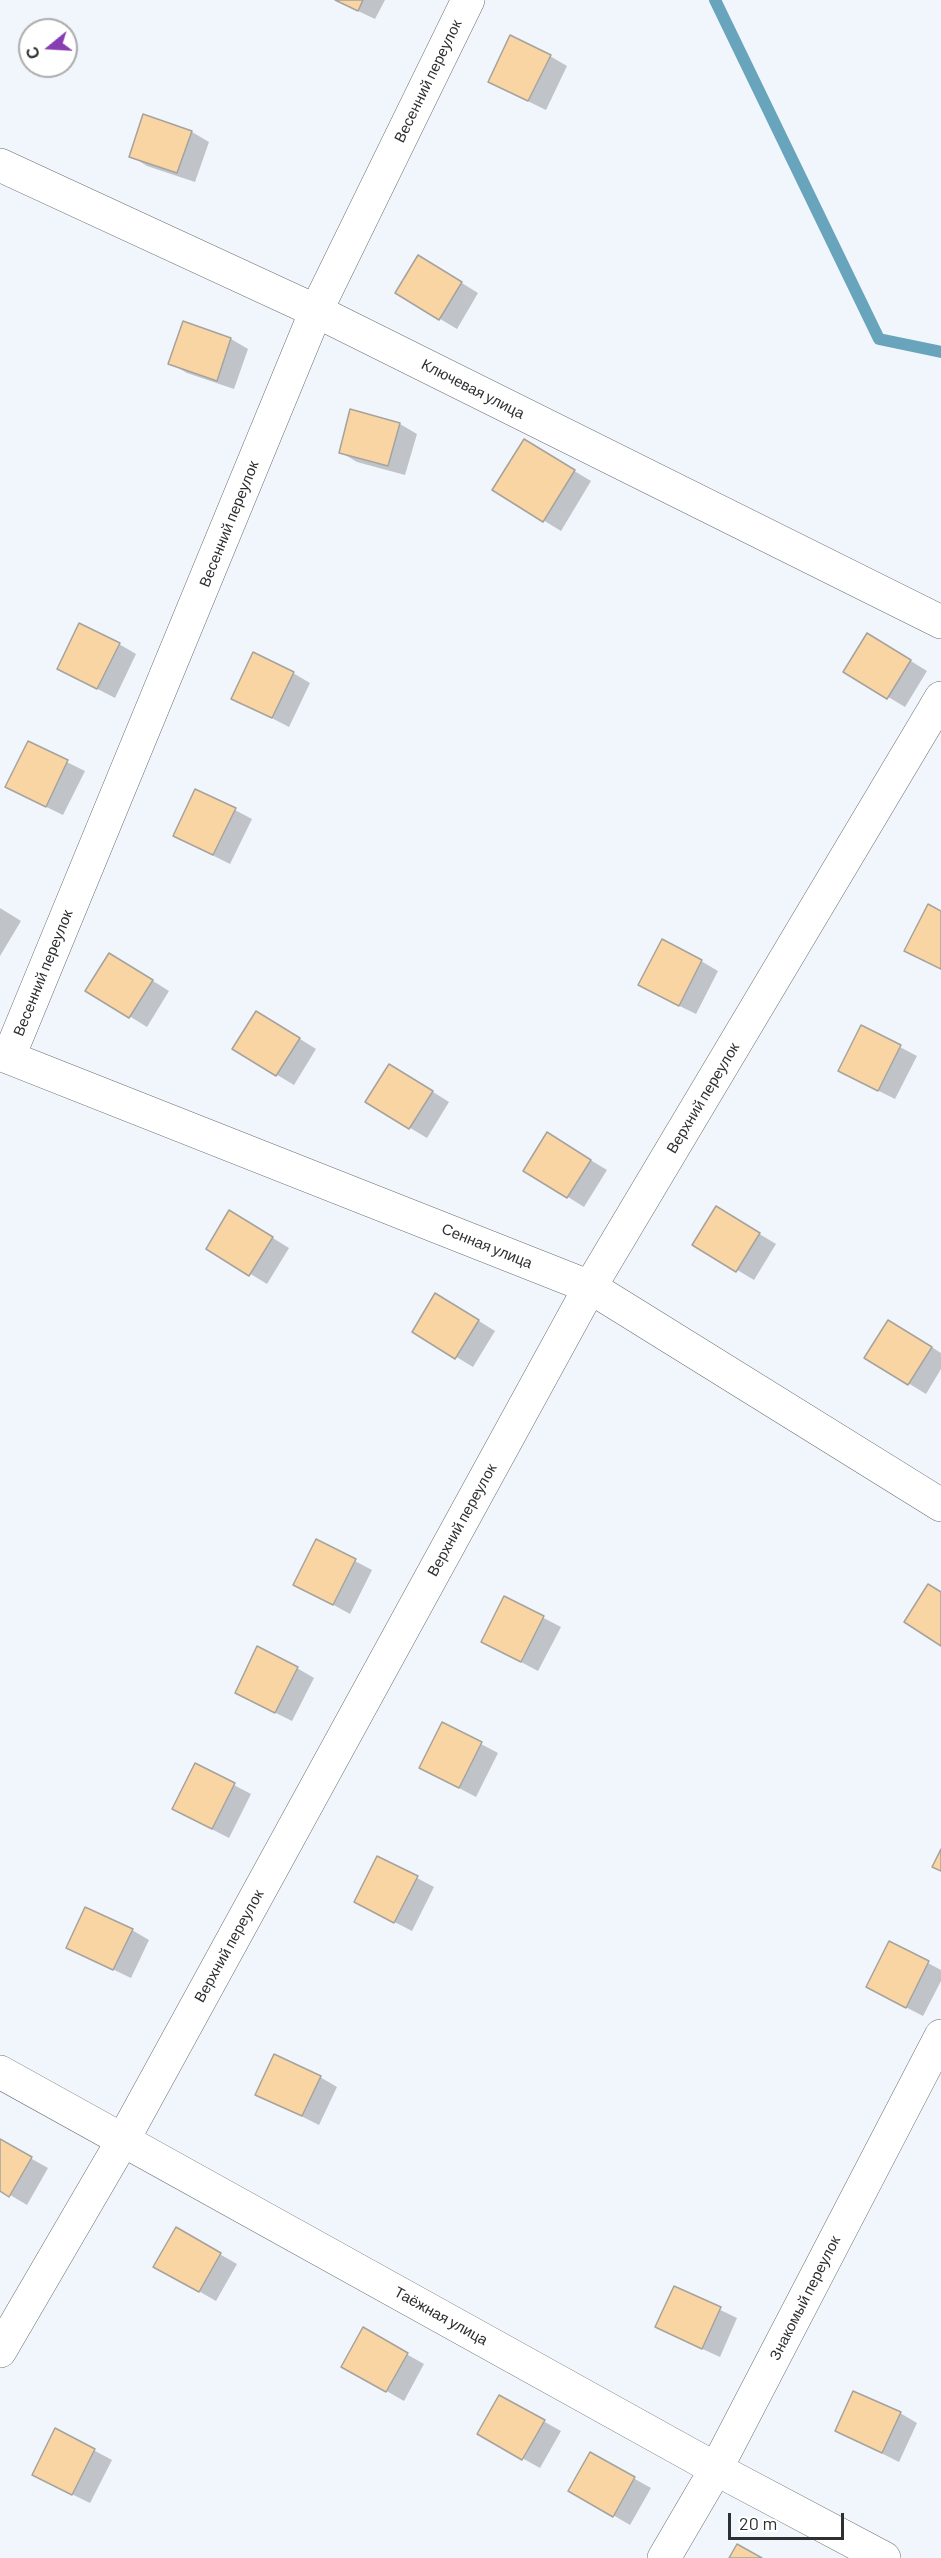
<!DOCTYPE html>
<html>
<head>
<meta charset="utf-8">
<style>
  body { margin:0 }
  #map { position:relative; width:941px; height:2558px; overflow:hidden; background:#f0f6fb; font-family:Barlow,sans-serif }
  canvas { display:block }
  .north { position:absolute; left:18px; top:18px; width:60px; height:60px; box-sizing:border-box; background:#fff; border:2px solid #abacad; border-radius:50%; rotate:252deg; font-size:16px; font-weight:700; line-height:24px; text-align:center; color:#2d2f31 }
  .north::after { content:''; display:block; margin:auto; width:21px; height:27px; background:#863eb0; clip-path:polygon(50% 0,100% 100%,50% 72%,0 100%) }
  .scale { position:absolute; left:728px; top:2513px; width:116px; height:27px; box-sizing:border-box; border:3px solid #2d2f31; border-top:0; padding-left:8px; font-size:18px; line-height:21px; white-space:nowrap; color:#2d2f31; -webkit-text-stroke:4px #fff; paint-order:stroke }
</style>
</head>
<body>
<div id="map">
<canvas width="941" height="2558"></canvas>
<div class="north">С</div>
<div class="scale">20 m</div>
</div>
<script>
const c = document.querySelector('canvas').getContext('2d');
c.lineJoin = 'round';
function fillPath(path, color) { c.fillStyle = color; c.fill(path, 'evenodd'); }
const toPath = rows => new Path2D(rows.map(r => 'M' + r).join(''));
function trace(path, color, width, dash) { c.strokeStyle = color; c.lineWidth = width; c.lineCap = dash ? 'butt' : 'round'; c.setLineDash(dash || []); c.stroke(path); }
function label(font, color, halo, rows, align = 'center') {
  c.font = font + ' Barlow,sans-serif'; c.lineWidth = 5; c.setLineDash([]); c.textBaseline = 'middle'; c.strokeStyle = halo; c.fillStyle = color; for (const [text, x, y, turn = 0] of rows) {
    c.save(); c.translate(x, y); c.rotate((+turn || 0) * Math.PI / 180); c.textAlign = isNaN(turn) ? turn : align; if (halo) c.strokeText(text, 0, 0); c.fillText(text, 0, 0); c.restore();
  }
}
fillPath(toPath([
  [335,0,385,0,375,19],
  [550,56,567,66,546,110,507,91],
  [144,116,192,132,209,142,195,182,147,166,131,156],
  [436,267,478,293,457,329,397,293],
  [184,323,231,339,248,349,234,389,187,373,170,363],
  [400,424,417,434,405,475,357,462,340,452],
  [541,451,591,481,561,531,494,490],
  [119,644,136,654,115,698,59,669],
  [885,645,927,671,905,707,845,671],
  [293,673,310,683,289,727,233,698],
  [28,743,85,771,63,815,24,796],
  [235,810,252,819,230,864,192,845],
  [0,908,21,921,0,956],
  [701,961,718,971,696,1014,657,995],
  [126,964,169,991,147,1027,87,990],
  [273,1022,316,1049,294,1085,234,1049],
  [862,1027,917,1056,895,1099,857,1080],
  [406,1075,449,1102,427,1138,367,1102],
  [564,1144,607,1170,584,1207,525,1170],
  [733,1218,776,1244,754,1280,694,1244],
  [247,1222,289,1248,267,1284,208,1248],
  [453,1305,495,1331,473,1367,414,1331],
  [906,1331,941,1353,941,1369,926,1394,867,1358],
  [317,1541,372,1570,350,1614,310,1592],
  [505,1598,561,1627,538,1671,500,1651],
  [297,1668,314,1678,292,1721,254,1702],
  [443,1724,498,1753,476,1797,438,1777],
  [196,1765,251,1794,229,1838,190,1818],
  [417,1878,434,1887,412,1931,373,1911],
  [132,1930,149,1940,131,1978,68,1948],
  [890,1943,941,1970,941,1981,923,2016,884,1996],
  [320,2077,337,2087,319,2125,257,2094],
  [0,2141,48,2168,27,2205,0,2189],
  [176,2229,237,2264,216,2301,155,2266],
  [675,2288,737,2318,720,2357,674,2336],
  [364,2330,424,2364,404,2401,343,2366],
  [500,2397,561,2431,540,2468,479,2434],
  [900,2413,917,2423,899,2462,837,2431],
  [56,2430,112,2460,90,2503,51,2484],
  [590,2454,651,2488,630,2525,570,2490]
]), '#0003');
trace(toPath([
  [715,0,879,339,941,352]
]), '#68a5bc', 12);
const building = toPath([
  [335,0,363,0,358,11,335,0],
  [510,35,551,55,528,101,488,82,510,35],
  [143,114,192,131,177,173,129,157,143,114],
  [418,255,462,282,439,320,395,293,418,255],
  [183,321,231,338,217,381,168,364,183,321],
  [350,409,400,423,388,466,339,453,350,409],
  [524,439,575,470,543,522,492,490,524,439],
  [79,623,120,643,97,689,57,669,79,623],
  [867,633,911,660,887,699,843,672,867,633],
  [253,652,294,672,272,718,231,699,253,652],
  [28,741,68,760,46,807,5,787,28,741],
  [195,789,236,808,213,855,173,836,195,789],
  [928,904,941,911,941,969,904,951,928,904],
  [662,939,702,960,679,1006,638,985,662,939],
  [109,953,153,980,129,1018,85,991,109,953],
  [256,1011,300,1038,276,1076,232,1049,256,1011],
  [861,1025,901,1045,878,1091,838,1071,861,1025],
  [389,1064,433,1091,409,1129,365,1102,389,1064],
  [547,1132,591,1160,567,1198,523,1171,547,1132],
  [716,1206,760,1233,736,1272,692,1245,716,1206],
  [229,1210,273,1237,249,1276,206,1249,229,1210],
  [435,1293,479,1320,455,1359,412,1332,435,1293],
  [888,1320,932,1347,908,1385,864,1358,888,1320],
  [316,1539,356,1559,333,1605,293,1585,316,1539],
  [928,1584,941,1592,941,1646,904,1622,928,1584],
  [504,1596,544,1616,521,1662,481,1642,504,1596],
  [257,1646,298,1667,275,1713,235,1693,257,1646],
  [442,1722,482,1742,459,1788,419,1768,442,1722],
  [195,1763,235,1783,212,1829,172,1809,195,1763],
  [941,1849,941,1871,932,1867,941,1849],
  [377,1856,418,1876,394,1923,354,1902,377,1856],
  [85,1907,133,1929,113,1970,66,1948,85,1907],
  [889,1941,929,1961,906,2008,866,1987,889,1941],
  [274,2054,321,2076,302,2116,255,2095,274,2054],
  [0,2139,32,2157,9,2197,0,2191,0,2139],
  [176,2227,221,2253,199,2292,153,2267,176,2227],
  [674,2286,721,2307,702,2349,655,2327,674,2286],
  [363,2327,408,2353,386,2392,341,2367,363,2327],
  [853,2391,901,2412,882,2453,835,2431,853,2391],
  [499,2395,545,2420,522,2460,477,2434,499,2395],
  [55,2428,95,2449,72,2495,32,2475,55,2428],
  [590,2452,635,2477,613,2517,568,2491,590,2452],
  [737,2544,762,2558,729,2558,737,2544]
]);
fillPath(building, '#fad5a4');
trace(building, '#a6a29d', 1.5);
const street = toPath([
  [0,165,316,311,941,622],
  [0,1054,590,1287,941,1505],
  [9,1056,316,311,468,0],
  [0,2072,716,2469,884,2558],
  [0,2351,123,2140,590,1287,941,698],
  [664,2558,716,2469,941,2036]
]);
trace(street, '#6a6f73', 34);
trace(street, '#fff', 33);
label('15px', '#2d2f31', '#fff', [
  ["Весенний переулок",428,81,-64],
  ["Ключевая улица",473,389,27],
  ["Весенний переулок",229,524,-68],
  ["Весенний переулок",43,973,-68],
  ["Верхний переулок",703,1098,-59],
  ["Сенная улица",487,1246,22],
  ["Верхний переулок",462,1520,-61],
  ["Верхний переулок",229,1946,-61],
  ["Знакомый переулок",805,2298,-63],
  ["Таёжная улица",441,2316,29]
]);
</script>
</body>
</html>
